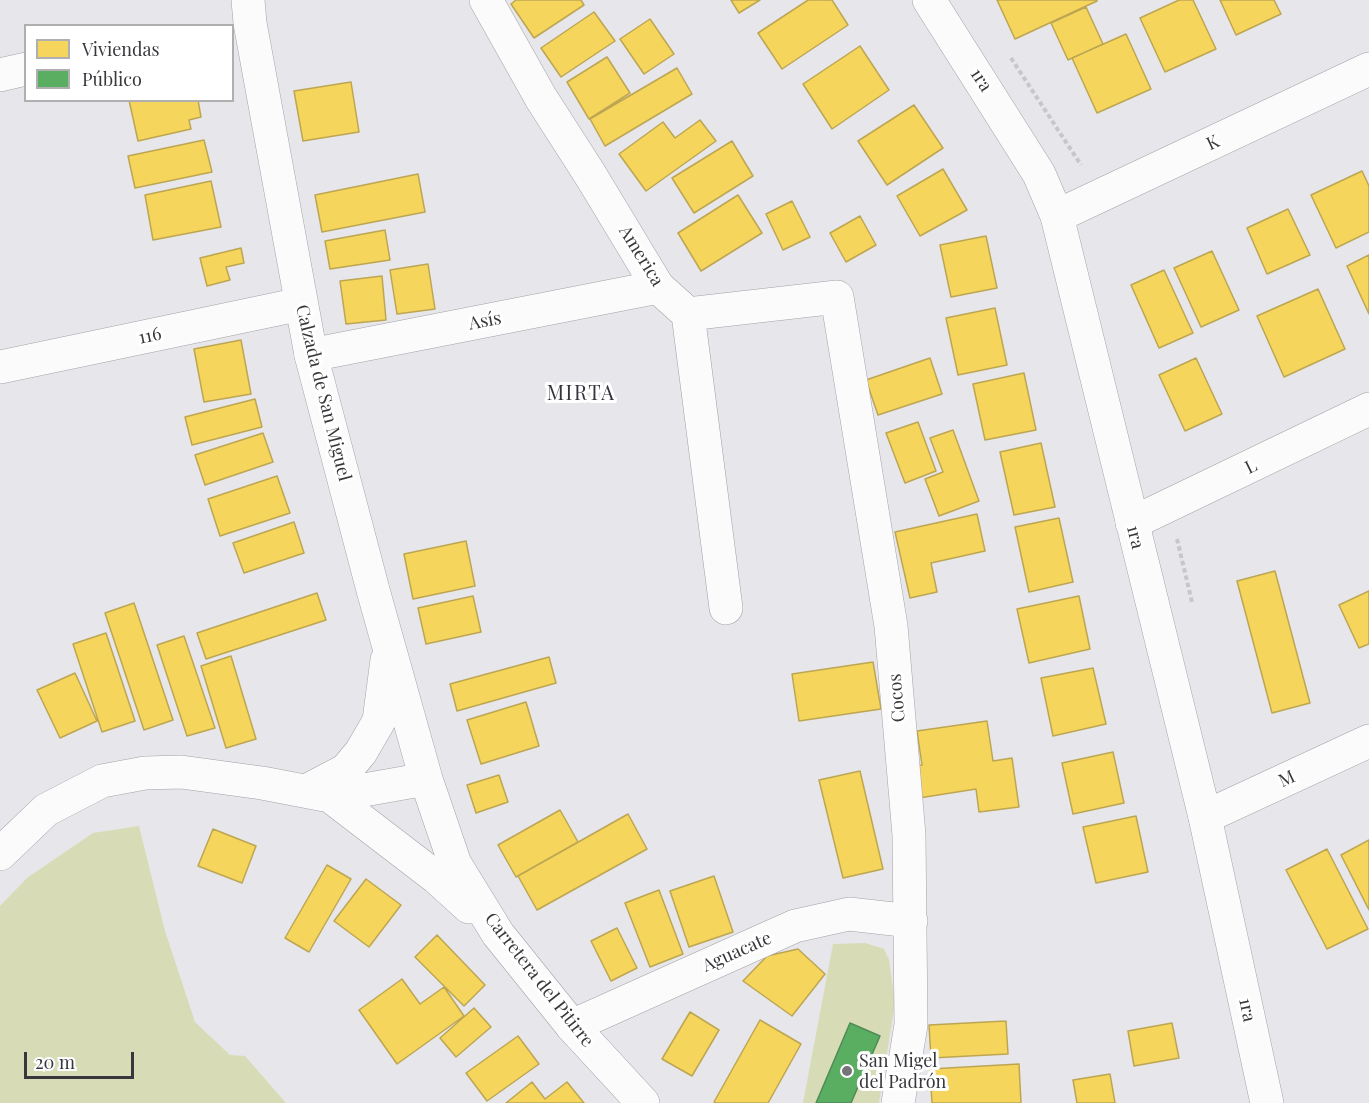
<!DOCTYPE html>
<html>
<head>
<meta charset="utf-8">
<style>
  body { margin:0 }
  #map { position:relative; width:1369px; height:1103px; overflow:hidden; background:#e6e6eb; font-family:"Playfair Display",serif }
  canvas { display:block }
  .legend { position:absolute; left:24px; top:24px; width:210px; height:78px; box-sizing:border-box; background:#fff; border:2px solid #afafb1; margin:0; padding:8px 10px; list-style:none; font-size:18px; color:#38383c }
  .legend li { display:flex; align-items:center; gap:12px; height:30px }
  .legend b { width:30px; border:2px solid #afafb1 }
  .scale { position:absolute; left:24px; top:1052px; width:110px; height:27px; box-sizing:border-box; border:3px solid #38383c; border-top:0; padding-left:8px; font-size:18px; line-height:21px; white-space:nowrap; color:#38383c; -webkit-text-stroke:4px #fff; paint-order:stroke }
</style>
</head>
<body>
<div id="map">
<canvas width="1369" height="1103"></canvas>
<ul class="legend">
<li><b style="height:16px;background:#f6d55c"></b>Viviendas</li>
<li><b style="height:16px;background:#5aae61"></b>Público</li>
</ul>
<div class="scale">20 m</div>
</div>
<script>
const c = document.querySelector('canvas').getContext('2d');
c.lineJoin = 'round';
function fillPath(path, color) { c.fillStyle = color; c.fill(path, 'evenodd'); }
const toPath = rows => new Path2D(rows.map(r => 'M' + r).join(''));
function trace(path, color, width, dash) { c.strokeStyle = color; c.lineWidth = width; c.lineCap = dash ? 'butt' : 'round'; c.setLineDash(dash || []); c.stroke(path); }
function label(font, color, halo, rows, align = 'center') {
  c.font = font + ' "Playfair Display",serif'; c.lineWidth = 6; c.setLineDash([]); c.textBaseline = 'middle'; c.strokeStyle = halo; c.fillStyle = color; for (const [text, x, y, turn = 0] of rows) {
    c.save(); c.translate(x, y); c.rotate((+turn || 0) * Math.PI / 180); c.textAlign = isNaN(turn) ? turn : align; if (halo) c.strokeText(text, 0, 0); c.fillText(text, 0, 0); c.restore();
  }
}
fillPath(toPath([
  [139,826,165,931,195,1022,230,1055,245,1056,286,1103,0,1103,0,906,27,878,93,833],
  [865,943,884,949,889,960,895,1003,879,1103,803,1103,833,944]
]), '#d8dcb6');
const homes = toPath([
  [516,0,581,0,584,5,534,38,511,4,516,0],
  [731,0,760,0,739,13,731,0],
  [808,0,832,0,848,25,782,69,758,33,808,0],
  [997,0,1097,0,1097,1,1015,39,997,0],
  [1179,0,1193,0,1216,49,1165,72,1140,18,1179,0],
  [1220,0,1274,0,1281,14,1236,35,1220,0],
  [1086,7,1103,44,1068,60,1051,23,1086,7],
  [594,12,615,41,561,77,541,48,594,12],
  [650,19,674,54,644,74,620,39,650,19],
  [1126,34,1151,89,1097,113,1072,58,1126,34],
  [860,46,889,90,832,129,803,84,860,46],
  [607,57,630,93,589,119,567,82,607,57],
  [677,68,692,94,605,146,590,119,677,68],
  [351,82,359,132,303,141,294,91,351,82],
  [129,100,198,100,201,117,189,120,191,129,138,141,129,100],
  [914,105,943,148,887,185,858,141,914,105],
  [700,120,716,141,646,191,619,154,663,122,675,138,700,120],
  [204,140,212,172,135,188,128,156,204,140],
  [732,141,753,176,694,213,672,178,732,141],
  [943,169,967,210,920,236,897,196,943,169],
  [1362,171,1369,186,1369,232,1336,248,1311,195,1362,171],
  [418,174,425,212,322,232,315,195,418,174],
  [211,181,221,227,153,240,145,195,211,181],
  [738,195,762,233,701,271,678,233,738,195],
  [792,201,810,237,783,250,766,214,792,201],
  [1288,209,1310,255,1267,274,1247,228,1288,209],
  [860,216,876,245,846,262,830,233,860,216],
  [385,230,390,260,330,269,325,241,385,230],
  [986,236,997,288,951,297,940,245,986,236],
  [241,248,244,263,226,267,230,280,207,286,200,258,241,248],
  [1212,251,1239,310,1201,327,1174,268,1212,251],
  [1369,255,1369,314,1347,266,1369,255],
  [428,264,435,309,397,314,390,270,428,264],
  [1164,270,1193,333,1159,348,1131,285,1164,270],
  [382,276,386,320,346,324,340,281,382,276],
  [1318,289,1345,349,1284,377,1257,316,1318,289],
  [995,308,1007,365,958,375,946,318,995,308],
  [241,340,251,394,204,402,194,349,241,340],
  [930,358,942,394,878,415,866,380,930,358],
  [1196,358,1222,414,1185,431,1159,375,1196,358],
  [1024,373,1036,430,985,440,973,384,1024,373],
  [255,399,262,427,192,445,185,417,255,399],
  [918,422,936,471,905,483,886,433,918,422],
  [953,430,979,501,939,516,925,479,943,472,930,438,953,430],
  [263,433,273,462,205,485,195,455,263,433],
  [1041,443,1055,507,1014,515,1000,452,1041,443],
  [277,476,290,513,220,536,208,499,277,476],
  [977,514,985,551,931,563,937,592,910,598,895,532,977,514],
  [1059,518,1073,582,1029,592,1015,527,1059,518],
  [294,522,304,553,244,573,233,543,294,522],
  [466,541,475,586,413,599,404,554,466,541],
  [1275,571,1310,703,1272,713,1237,581,1275,571],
  [1369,591,1369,644,1359,648,1339,605,1369,591],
  [317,593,326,620,206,659,197,633,317,593],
  [473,596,481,632,426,644,418,608,473,596],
  [1079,596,1090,649,1029,663,1017,609,1079,596],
  [134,603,173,720,144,730,105,613,134,603],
  [106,633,135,721,102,732,73,644,106,633],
  [184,636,215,728,187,736,157,645,184,636],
  [231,656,256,739,226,748,201,666,231,656],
  [549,657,556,683,457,711,450,684,549,657],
  [873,662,881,709,799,721,792,674,873,662],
  [1093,668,1106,724,1053,736,1041,678,1093,668],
  [75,673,97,721,60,738,37,690,75,673],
  [526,702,539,746,481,764,467,720,526,702],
  [987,721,993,761,1012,758,1019,807,979,812,976,789,919,798,914,766,922,765,917,731,987,721],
  [1113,752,1124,803,1073,814,1062,763,1113,752],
  [860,771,883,869,843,878,819,780,860,771],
  [499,775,508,802,476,813,467,785,499,775],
  [560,810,578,842,516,877,498,845,560,810],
  [628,814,647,849,537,910,518,876,628,814],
  [1136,816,1148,872,1096,883,1083,827,1136,816],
  [213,829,256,846,242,883,198,866,213,829],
  [1369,840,1369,910,1341,855,1369,840],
  [1327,849,1368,929,1327,949,1286,870,1327,849],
  [327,865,351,879,309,952,285,938,327,865],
  [714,876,733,932,689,947,670,891,714,876],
  [366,879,401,905,369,947,334,921,366,879],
  [659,890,683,954,650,967,625,903,659,890],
  [617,928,637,968,611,981,591,941,617,928],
  [437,935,485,985,464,1006,415,957,437,935],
  [798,949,825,974,792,1016,743,981,767,956,798,949],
  [402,979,420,1004,444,987,464,1016,397,1064,359,1010,402,979],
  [474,1008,491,1027,456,1057,440,1038,474,1008],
  [690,1012,719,1030,692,1076,662,1059,690,1012],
  [760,1020,801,1044,768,1103,716,1103,714,1102,760,1020],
  [1006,1021,1008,1054,931,1058,929,1025,1006,1021],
  [1172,1023,1179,1058,1134,1066,1128,1031,1172,1023],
  [518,1036,539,1064,487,1101,466,1073,518,1036],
  [1019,1064,1021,1103,932,1103,930,1069,1019,1064],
  [1110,1074,1115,1103,1077,1103,1073,1080,1110,1074],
  [532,1082,545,1099,567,1082,584,1103,506,1103,532,1082]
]);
fillPath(homes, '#f6d55c');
trace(homes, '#bda652', 1.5);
const public = toPath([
  [850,1023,880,1036,851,1103,816,1103,850,1023]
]);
fillPath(public, '#5aae61');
trace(public, '#508b56', 1.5);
const street = toPath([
  [486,0,541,98,591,176,658,287,688,314,726,608],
  [0,75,26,69],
  [1057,216,1369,69],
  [688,314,837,297,891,626,909,835,911,1025,898,1103],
  [311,355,658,287],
  [0,367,301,304],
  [1132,523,1369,409],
  [1205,817,1369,741],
  [572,1026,795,926,849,914,911,921]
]);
const secondary = toPath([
  [248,0,250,23,311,355,373,590,426,779,455,864,498,934,572,1026,643,1103],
  [929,0,1039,174,1057,216,1205,817,1267,1103],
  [306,791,346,770,361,752,379,721,387,660],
  [330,796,437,878,469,907],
  [0,854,46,810,102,781,145,773,181,772,262,783,330,796,426,779]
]);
trace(street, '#a2a2a6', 34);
trace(secondary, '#a2a2a6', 34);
trace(toPath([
  [1011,58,1081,165],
  [1177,539,1192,602]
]), '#c7c7c9', 4, [4.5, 3]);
trace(street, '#fbfbfc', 33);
trace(secondary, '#fbfbfc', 33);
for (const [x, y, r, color] of [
  [847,1071,6,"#757579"]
]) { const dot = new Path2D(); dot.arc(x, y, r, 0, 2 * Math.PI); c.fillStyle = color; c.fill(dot); trace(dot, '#fff', 2); }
label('18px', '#38383c', '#fff', [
  ["1ra",981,80,57],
  ["K",1213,143,-25],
  ["America",641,256,58],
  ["Asís",485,321,-11],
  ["116",150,336,-12],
  ["Calzada de San Miguel",323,393,76],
  ["L",1251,467,-26],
  ["1ra",1135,537,76],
  ["Cocos",897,698,-95],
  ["M",1287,779,-25],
  ["Aguacate",737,952,-24],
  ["Carretera del Pitirre",539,980,52],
  ["1ra",1247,1010,78]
]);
label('18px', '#38383c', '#fff', [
  ["San Migel",859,1061],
  ["del Padrón",859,1082]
], 'left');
c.letterSpacing = '1.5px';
label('20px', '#34343c', '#fff', [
  ["MIRTA",581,394]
]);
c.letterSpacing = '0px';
</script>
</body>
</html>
